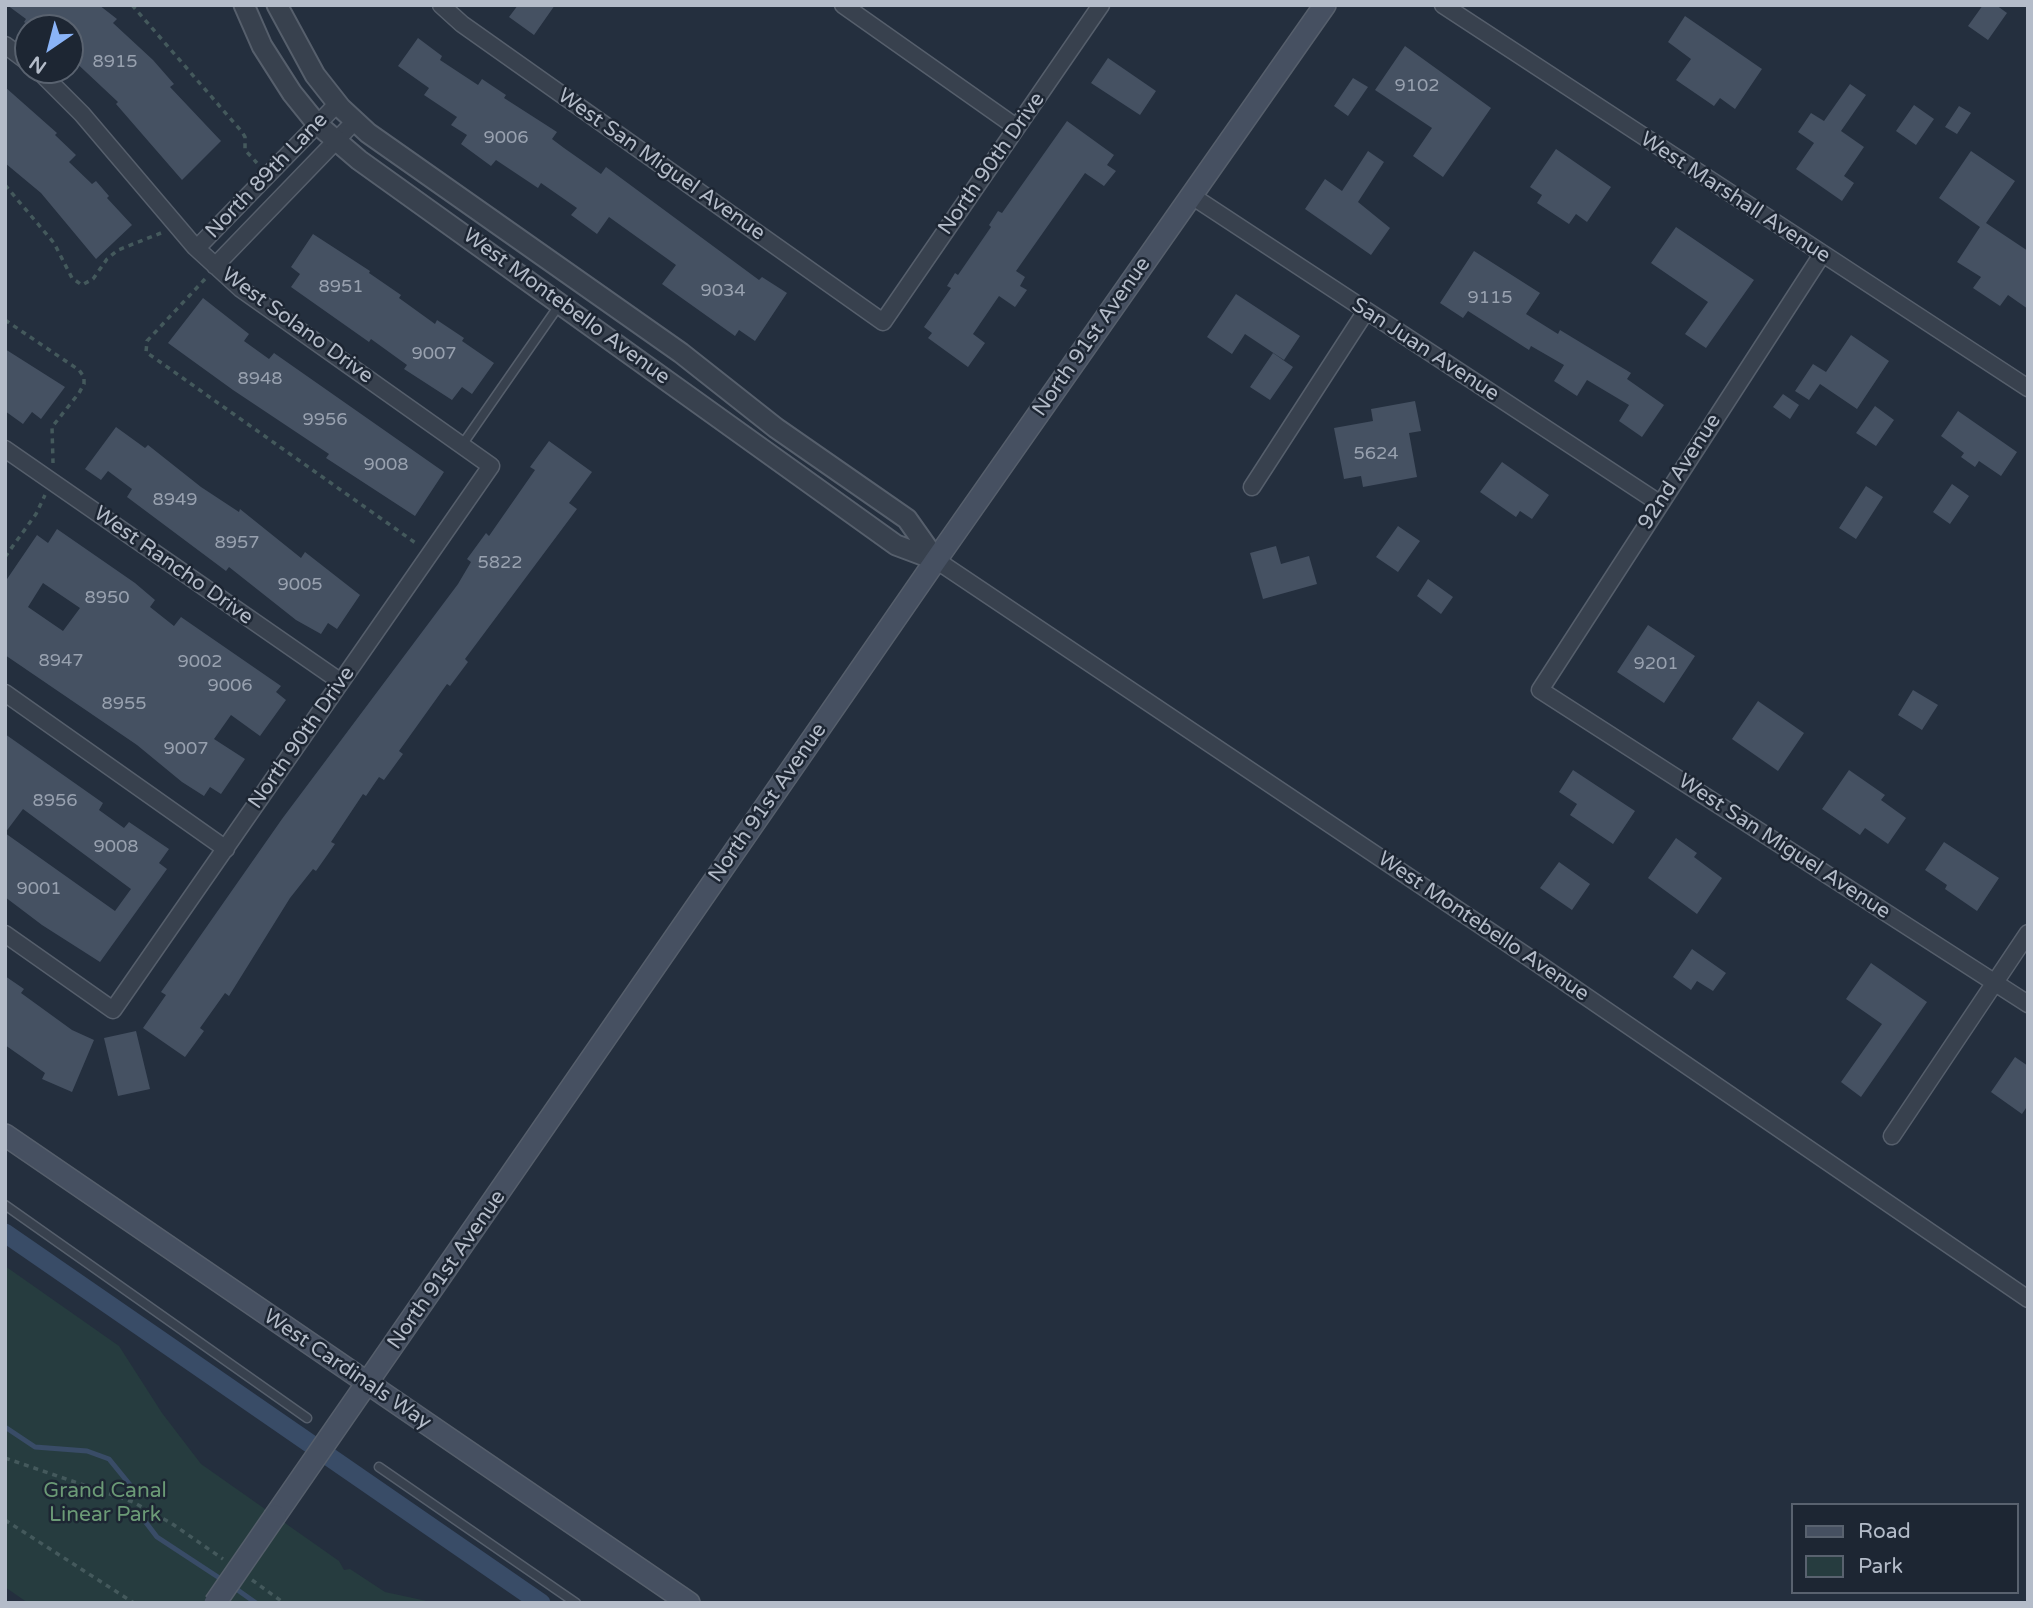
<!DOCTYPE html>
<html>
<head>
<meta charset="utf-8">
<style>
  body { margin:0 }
  #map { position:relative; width:2033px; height:1608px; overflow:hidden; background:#242f3e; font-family:"Varela Round",sans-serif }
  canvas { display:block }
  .frame { position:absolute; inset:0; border:7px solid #b4bcc9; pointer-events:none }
  .legend { position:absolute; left:1791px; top:1503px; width:228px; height:91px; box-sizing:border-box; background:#1d2633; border:2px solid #59626f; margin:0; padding:9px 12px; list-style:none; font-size:21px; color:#b4bcc9 }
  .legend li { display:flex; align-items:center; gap:14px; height:35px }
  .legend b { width:35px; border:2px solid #59626f }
  .north { position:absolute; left:14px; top:14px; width:70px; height:70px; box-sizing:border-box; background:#1d2633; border:2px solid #59626f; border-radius:50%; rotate:215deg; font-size:19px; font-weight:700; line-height:28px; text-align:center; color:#b4bcc9 }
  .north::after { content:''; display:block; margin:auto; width:24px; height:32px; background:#8ab4f8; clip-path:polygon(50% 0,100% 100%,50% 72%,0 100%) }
</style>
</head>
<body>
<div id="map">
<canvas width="2033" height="1608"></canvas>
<div class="frame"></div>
<ul class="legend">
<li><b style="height:9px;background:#465061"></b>Road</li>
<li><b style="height:19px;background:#263c3f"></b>Park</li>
</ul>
<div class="north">N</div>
</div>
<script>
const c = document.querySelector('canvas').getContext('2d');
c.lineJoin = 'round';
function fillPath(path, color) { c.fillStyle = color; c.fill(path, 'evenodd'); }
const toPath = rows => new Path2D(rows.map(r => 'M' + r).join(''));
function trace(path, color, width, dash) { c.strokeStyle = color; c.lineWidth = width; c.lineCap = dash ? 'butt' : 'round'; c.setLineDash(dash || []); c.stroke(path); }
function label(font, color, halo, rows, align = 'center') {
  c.font = font + ' "Varela Round",sans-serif'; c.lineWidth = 5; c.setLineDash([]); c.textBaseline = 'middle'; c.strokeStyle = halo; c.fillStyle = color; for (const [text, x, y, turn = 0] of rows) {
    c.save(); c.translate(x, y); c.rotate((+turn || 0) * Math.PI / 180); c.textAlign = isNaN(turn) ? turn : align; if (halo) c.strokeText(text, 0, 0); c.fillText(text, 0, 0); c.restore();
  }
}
fillPath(toPath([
  [5,1266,119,1346,162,1413,201,1464,339,1561,344,1570,350,1569,385,1592,436,1603,28,1603,5,1587]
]), '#263c3f');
trace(toPath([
  [5,1427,35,1447,87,1451,109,1459,131,1486],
  [144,1520,157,1537,224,1581],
  [232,1586,256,1603]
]), '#394c67', 5);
trace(toPath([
  [5,1233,541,1603]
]), '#394c67', 19);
fillPath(toPath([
  [7,5,99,5,117,19,113,23,153,60,174,84,170,87,221,141,182,180,116,104,118,102,70,57,70,28,32,28,24,22,26,19],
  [518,5,555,5,534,35,509,17],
  [1983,5,1996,5,2007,13,1988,40,1968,26],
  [1685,16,1762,69,1735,109,1720,98,1714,106,1676,80,1691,59,1668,42],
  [418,38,442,56,440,60,478,85,482,79,506,95,504,98,557,132,552,139,564,148,601,174,606,167,759,280,762,277,787,293,755,341,739,330,735,336,662,284,676,265,609,217,597,234,571,215,577,208,541,183,538,188,496,160,491,166,461,144,467,135,451,125,457,117,424,95,429,88,398,66],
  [1405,46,1491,108,1443,177,1413,156,1432,128,1375,90],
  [1108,58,1156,91,1140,115,1091,83],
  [1353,78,1368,87,1348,116,1334,106],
  [1850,84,1866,95,1841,131,1864,147,1844,176,1854,183,1842,201,1796,169,1814,143,1798,132,1811,113,1824,121],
  [5,87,57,133,55,135,76,155,69,162,92,184,96,181,109,196,107,198,132,225,96,259,41,193,5,163],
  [1914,105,1934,119,1916,145,1896,131],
  [1959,106,1971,113,1957,134,1945,127],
  [1067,121,1114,155,1107,165,1116,171,1104,186,1085,173,1016,271,1025,277,1020,286,1027,290,1015,307,999,296,973,334,985,343,968,367,928,338,932,333,924,327,951,288,947,286,955,273,958,275,991,227,989,225,998,211,1002,213],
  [1556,149,1611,187,1587,222,1576,214,1569,224,1537,203,1542,195,1530,187],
  [1368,151,1384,162,1358,202,1390,228,1371,255,1305,209,1325,179,1342,191],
  [1971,151,2015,181,1986,223,2028,251,2028,309,2008,295,2000,306,1973,288,1981,277,1957,262,1980,227,1939,198],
  [1676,227,1754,280,1706,348,1685,334,1708,302,1651,263],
  [313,234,370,271,369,273,401,295,399,298,435,324,437,320,464,338,462,341,494,363,472,394,462,387,452,400,404,369,407,365,371,339,369,342,291,287,300,274,291,267],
  [1474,251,1540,293,1526,314,1558,334,1560,330,1631,373,1627,379,1664,405,1642,437,1619,421,1629,405,1587,380,1577,396,1554,381,1564,365,1531,346,1529,350,1468,311,1463,318,1440,303],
  [1236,294,1300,336,1284,360,1245,334,1232,354,1207,337],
  [203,298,249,334,244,341,269,359,274,353,444,472,415,516,326,458,329,454,233,390,168,343],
  [1851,335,1889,361,1857,409,1820,384,1809,400,1795,391,1813,364,1826,372],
  [5,349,65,387,41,419,32,412,23,424,5,411],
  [1273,353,1293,367,1270,400,1250,387],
  [1783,394,1799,405,1790,419,1773,407],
  [1415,401,1421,431,1409,433,1417,477,1363,487,1361,476,1344,479,1334,428,1373,421,1371,409],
  [1875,406,1894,420,1876,446,1856,433],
  [1958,411,2017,452,2001,476,1979,461,1975,467,1961,457,1964,453,1941,436],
  [116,427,145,448,148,445,201,487,239,512,240,509,301,558,305,552,360,595,337,629,328,623,321,634,296,620,229,567,226,571,127,497,132,489,108,471,101,480,85,469],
  [549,441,592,472,569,503,577,509,465,659,468,662,450,686,447,684,399,751,403,754,384,780,379,777,366,796,363,794,331,842,335,844,316,871,313,869,290,898,229,996,225,993,200,1028,204,1031,185,1057,143,1028,166,995,161,992,282,819,458,584,471,562,467,559,486,533,489,536,535,470,530,467],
  [1502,462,1549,495,1532,519,1520,511,1516,517,1480,492],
  [1952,484,1969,496,1950,524,1933,512],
  [1866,486,1883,497,1856,539,1839,528],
  [1398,526,1420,541,1398,572,1376,557],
  [57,529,135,583,155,600,150,607,174,626,181,617,281,686,276,692,286,700,260,736,231,715,214,739,245,759,221,794,210,787,204,796,182,782,137,745,5,655,5,582,37,535,48,543],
  [43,583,80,608,63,631,28,607],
  [1276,546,1281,564,1309,556,1317,584,1263,599,1250,553],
  [1428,579,1453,597,1441,614,1417,596],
  [1648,625,1695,656,1664,703,1617,672],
  [1913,690,1938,705,1922,730,1898,715],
  [1758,701,1804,733,1778,771,1732,739],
  [5,734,103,803,99,810,124,828,129,822,169,849,159,863,167,869,100,962,42,925,5,897],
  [23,809,131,889,115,911,5,833],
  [1573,770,1635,811,1613,844,1570,815,1577,804,1559,792],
  [1849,770,1885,795,1881,800,1906,818,1888,844,1865,828,1860,835,1822,809],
  [1676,838,1697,853,1694,857,1722,878,1697,914,1648,878],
  [1944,842,1999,878,1977,911,1945,889,1947,885,1925,870],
  [1559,862,1590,884,1572,910,1540,888],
  [1692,949,1726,973,1713,991,1697,981,1691,990,1673,977],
  [1871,963,1927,1002,1861,1097,1841,1082,1882,1024,1846,999],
  [5,976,24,989,21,993,72,1030,94,1040,72,1092,42,1079,45,1073,5,1045],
  [136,1031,150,1089,118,1096,104,1038],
  [2015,1057,2028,1066,2028,1105,2022,1114,1991,1092]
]), '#455162');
const service = toPath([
  [462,445,560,304],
  [5,1205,307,1418],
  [379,1467,576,1603]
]);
const minor = toPath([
  [441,5,462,24,883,322,1101,5],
  [843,5,1016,127],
  [1443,5,2028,388],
  [5,45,28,62],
  [1192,196,1659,503],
  [197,248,338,103],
  [1821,256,1540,690,2028,1004],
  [215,266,355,121],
  [5,449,341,682],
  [1252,487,1366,311],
  [936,560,1537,963,2028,1299],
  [5,693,226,849],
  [5,934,113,1010,491,466,241,289,195,247,82,114,38,70],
  [1892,1136,2028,933]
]);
const tertiary = toPath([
  [244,5,262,46,292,93,317,124,359,160,896,545,936,560],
  [277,5,315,75,341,108,368,133,681,353,776,428,907,519,936,560]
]);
const secondary = toPath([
  [5,1135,689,1603],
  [275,1516,936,560,1325,5]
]);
trace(service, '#565f6c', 11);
trace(minor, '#565f6c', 19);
trace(tertiary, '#565f6c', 23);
trace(secondary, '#565f6c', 24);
trace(toPath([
  [132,5,242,132,245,137,245,150,257,163],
  [5,185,54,243,72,278,82,285,93,279,107,259,118,250,161,233],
  [205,279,147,341,146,352,417,544],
  [5,320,79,370,84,377,84,384,79,393,52,427,53,463],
  [5,557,36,514,45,495],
  [5,1458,133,1502,171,1523,223,1559],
  [5,1520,134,1603],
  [252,1580,284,1603]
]), '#44595c', 3.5, [5, 5]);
trace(service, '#38414e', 8);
trace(minor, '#38414e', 16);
trace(tertiary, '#38414e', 19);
trace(secondary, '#465061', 21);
const secondaryBridge = toPath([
  [215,1603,275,1516]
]);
trace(secondaryBridge, '#565f6c', 24, []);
trace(secondaryBridge, '#465061', 21);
label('18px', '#98a1af', null, [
  ["8915",115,62],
  ["9102",1417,86],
  ["9006",506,138],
  ["8951",341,287],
  ["9034",723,291],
  ["9115",1490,298],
  ["9007",434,354],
  ["8948",260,379],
  ["9956",325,420],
  ["5624",1376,454],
  ["9008",386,465],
  ["8949",175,500],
  ["8957",237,543],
  ["5822",500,563],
  ["9005",300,585],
  ["8950",107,598],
  ["8947",61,661],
  ["9002",200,662],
  ["9201",1656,664],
  ["9006",230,686],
  ["8955",124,704],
  ["9007",186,749],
  ["8956",55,801],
  ["9008",116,847],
  ["9001",39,889]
]);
label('21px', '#b4bcc9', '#1d2633', [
  ["North 90th Drive",992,164,-55],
  ["West San Miguel Avenue",661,165,35],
  ["North 89th Lane",267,176,-46],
  ["West Marshall Avenue",1735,198,33],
  ["West Montebello Avenue",566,307,36],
  ["West Solano Drive",297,326,36],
  ["North 91st Avenue",1092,337,-55],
  ["San Juan Avenue",1425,350,33],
  ["92nd Avenue",1680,472,-57],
  ["West Rancho Drive",173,566,35],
  ["North 90th Drive",302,738,-55],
  ["North 91st Avenue",768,803,-55],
  ["West San Miguel Avenue",1784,847,33],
  ["West Montebello Avenue",1483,927,34],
  ["North 91st Avenue",447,1270,-55],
  ["West Cardinals Way",347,1370,34]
]);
label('21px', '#6b9a76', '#1d2633', [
  ["Grand Canal",105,1491],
  ["Linear Park",105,1515]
]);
</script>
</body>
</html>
